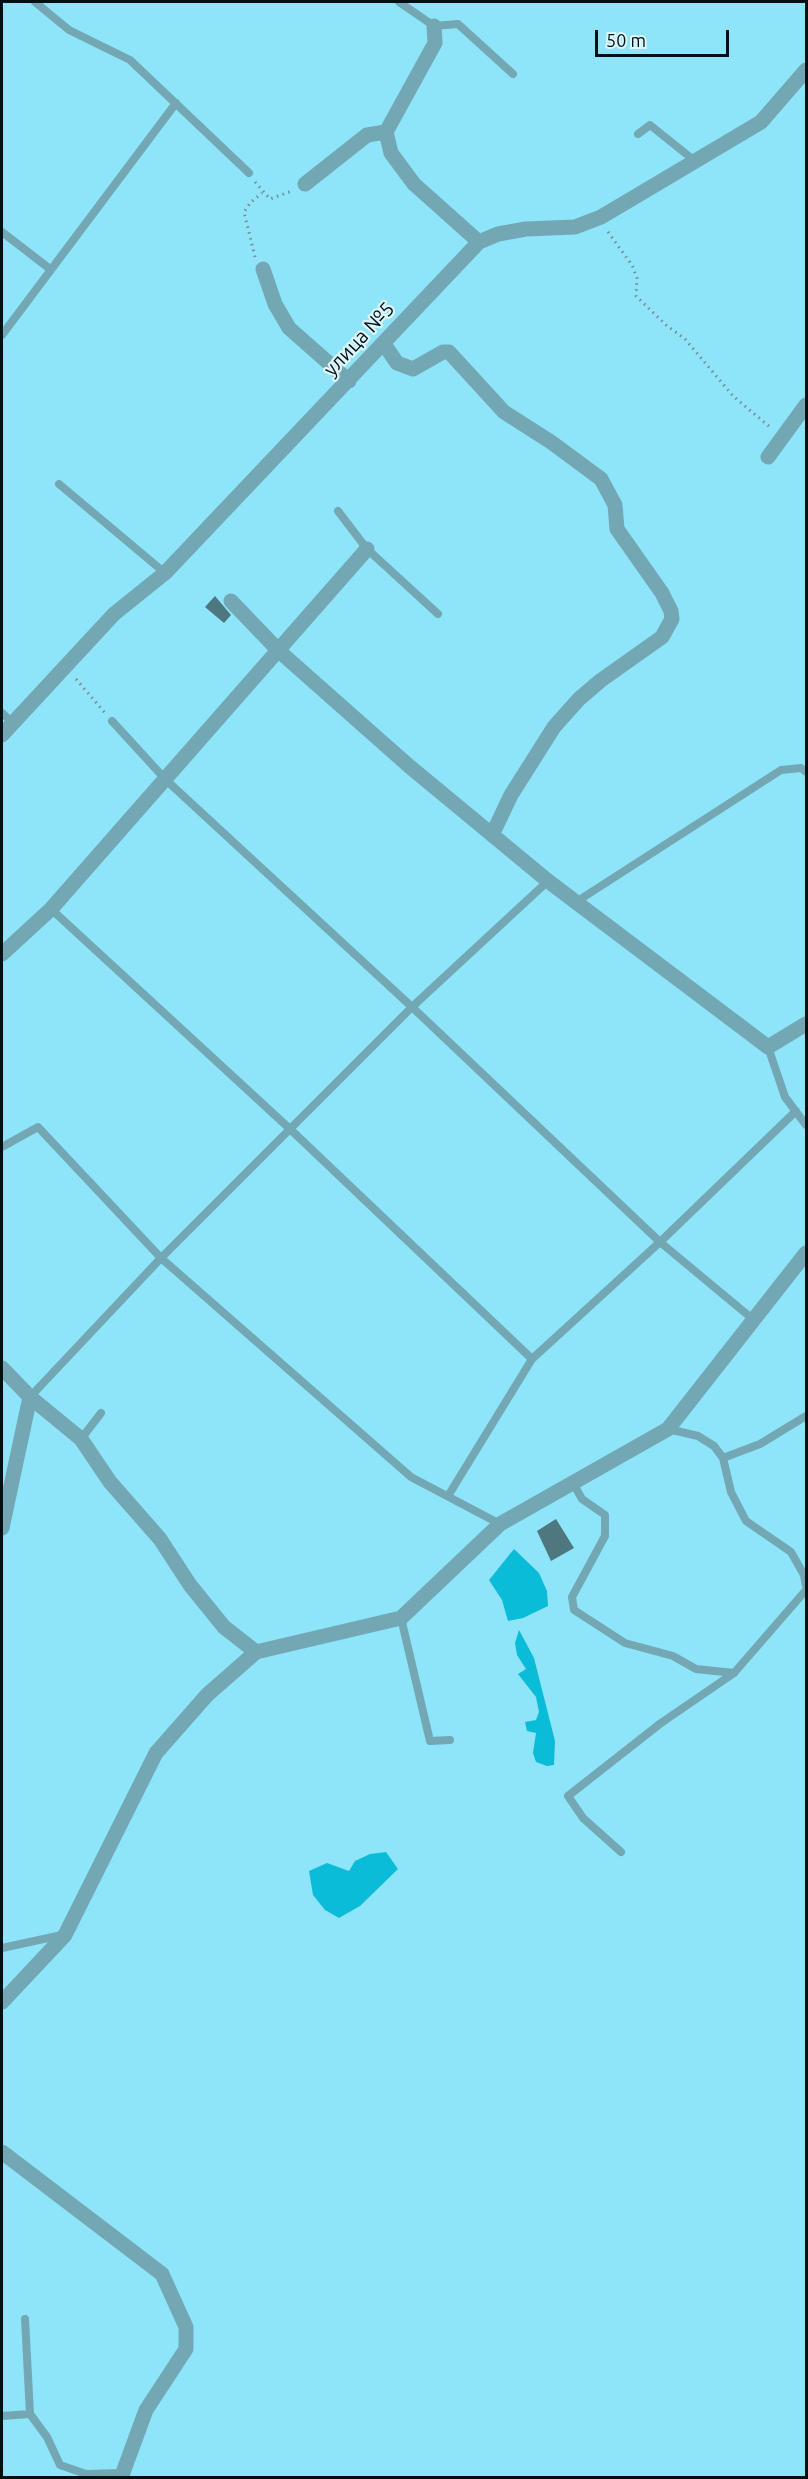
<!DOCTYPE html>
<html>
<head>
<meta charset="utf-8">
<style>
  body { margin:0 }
  #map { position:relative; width:808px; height:2479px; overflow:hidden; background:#dcf6fc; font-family:Ubuntu,sans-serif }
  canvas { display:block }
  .frame { position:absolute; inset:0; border:3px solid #021013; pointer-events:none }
  .scale { position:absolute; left:595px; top:30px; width:134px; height:27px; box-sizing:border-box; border:3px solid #021013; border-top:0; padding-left:8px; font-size:18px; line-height:21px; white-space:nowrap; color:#021013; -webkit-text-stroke:4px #dcf6fc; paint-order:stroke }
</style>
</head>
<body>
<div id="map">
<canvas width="808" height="2479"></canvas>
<div class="frame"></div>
<div class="scale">50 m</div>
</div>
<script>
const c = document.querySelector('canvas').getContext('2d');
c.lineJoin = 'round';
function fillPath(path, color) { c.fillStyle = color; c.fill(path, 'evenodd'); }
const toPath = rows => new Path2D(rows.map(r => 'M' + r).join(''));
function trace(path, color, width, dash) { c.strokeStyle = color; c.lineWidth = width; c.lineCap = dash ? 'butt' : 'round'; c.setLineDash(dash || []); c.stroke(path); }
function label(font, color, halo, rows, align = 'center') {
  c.font = font + ' Ubuntu,sans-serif'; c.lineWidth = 4.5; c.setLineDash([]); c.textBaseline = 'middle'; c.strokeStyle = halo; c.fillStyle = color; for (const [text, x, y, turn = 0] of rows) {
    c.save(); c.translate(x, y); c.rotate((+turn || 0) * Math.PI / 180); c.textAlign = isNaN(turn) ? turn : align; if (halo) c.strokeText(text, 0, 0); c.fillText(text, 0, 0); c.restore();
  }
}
fillPath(toPath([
  [2,2,806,2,806,2477,2,2477]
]), '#8ee4f8');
fillPath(toPath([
  [514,1549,539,1573,547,1591,548,1606,523,1618,508,1621,502,1600,489,1580],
  [519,1630,534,1658,555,1741,554,1765,547,1766,536,1762,533,1753,536,1733,527,1731,525,1722,536,1720,539,1712,536,1697,518,1674,526,1669,517,1655,515,1643],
  [386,1852,398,1869,360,1906,339,1918,325,1910,313,1895,309,1871,327,1863,349,1871,355,1861,370,1854]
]), '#0bbcd9');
fillPath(toPath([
  [215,596,231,615,224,623,205,607],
  [556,1519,574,1548,551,1561,537,1531]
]), '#4e7780');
trace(toPath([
  [255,182,270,199,292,191],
  [608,232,632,265,637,278,636,296,666,325,685,339,733,396,771,428],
  [255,257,244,212,251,202,262,193],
  [76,679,105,713]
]), '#778c90', 3, [1.5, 4.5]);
trace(toPath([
  [35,2,69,30,130,60,249,173],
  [399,2,434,26,458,24,513,74],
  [638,134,650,125,695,161],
  [2,232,50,269],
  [2,335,176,103],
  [59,484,165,573],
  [338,511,367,549,438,614],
  [2,713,14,724],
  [112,721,166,780,412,1007,660,1242,755,1321],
  [576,902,781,770,801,768,806,772],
  [51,909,290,1129,532,1359],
  [768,1047,785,1097,806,1125],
  [2,1147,38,1127,161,1258,411,1477,500,1524],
  [30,1397,161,1258,412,1007,548,881],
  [668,1429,698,1436,714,1446,723,1458,731,1492,746,1521,791,1552,804,1575,806,1586],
  [81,1439,101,1413],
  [723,1458,760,1444,806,1416],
  [573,1483,582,1499,605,1515,605,1536,572,1597,574,1610,625,1643,673,1656,696,1669,734,1673],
  [448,1496,532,1359,660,1242,796,1111],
  [401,1618,430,1741,450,1740],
  [621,1852,583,1818,568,1796,661,1723,734,1673,806,1590],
  [2,1948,62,1935],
  [25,2319,30,2414,47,2437,60,2465,86,2474,122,2473],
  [2,2416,30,2414]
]), '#73a7b3', 8);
trace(toPath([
  [434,26,435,43,386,132,391,153,414,184,479,242],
  [305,184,367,135,386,132],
  [263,269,275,304,289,328,349,381],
  [384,344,397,363,413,369,443,352,449,352,504,412,551,442,601,479,615,505,617,529,662,593,671,611,672,619,662,637,600,681,579,699,554,727,511,795,492,835],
  [768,457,806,405],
  [231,601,279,651,409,766,548,881,768,1047,806,1024],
  [2,735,114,614,165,573,479,242,498,234,526,229,575,227,601,217,761,122,806,70],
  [2,954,51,909,367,549],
  [2,1368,30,1397,81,1439,110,1482,160,1539,190,1585,224,1627,256,1652],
  [2,1528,30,1397],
  [2,2002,65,1935,156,1753,207,1695,256,1652,401,1618,500,1524,668,1429,806,1253],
  [2,2152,162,2274,186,2327,186,2349,146,2410,121,2478]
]), '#73a7b3', 15);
label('20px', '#021013', '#dcf6fc', [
  ["улица №5",359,339,-47]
]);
</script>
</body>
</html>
